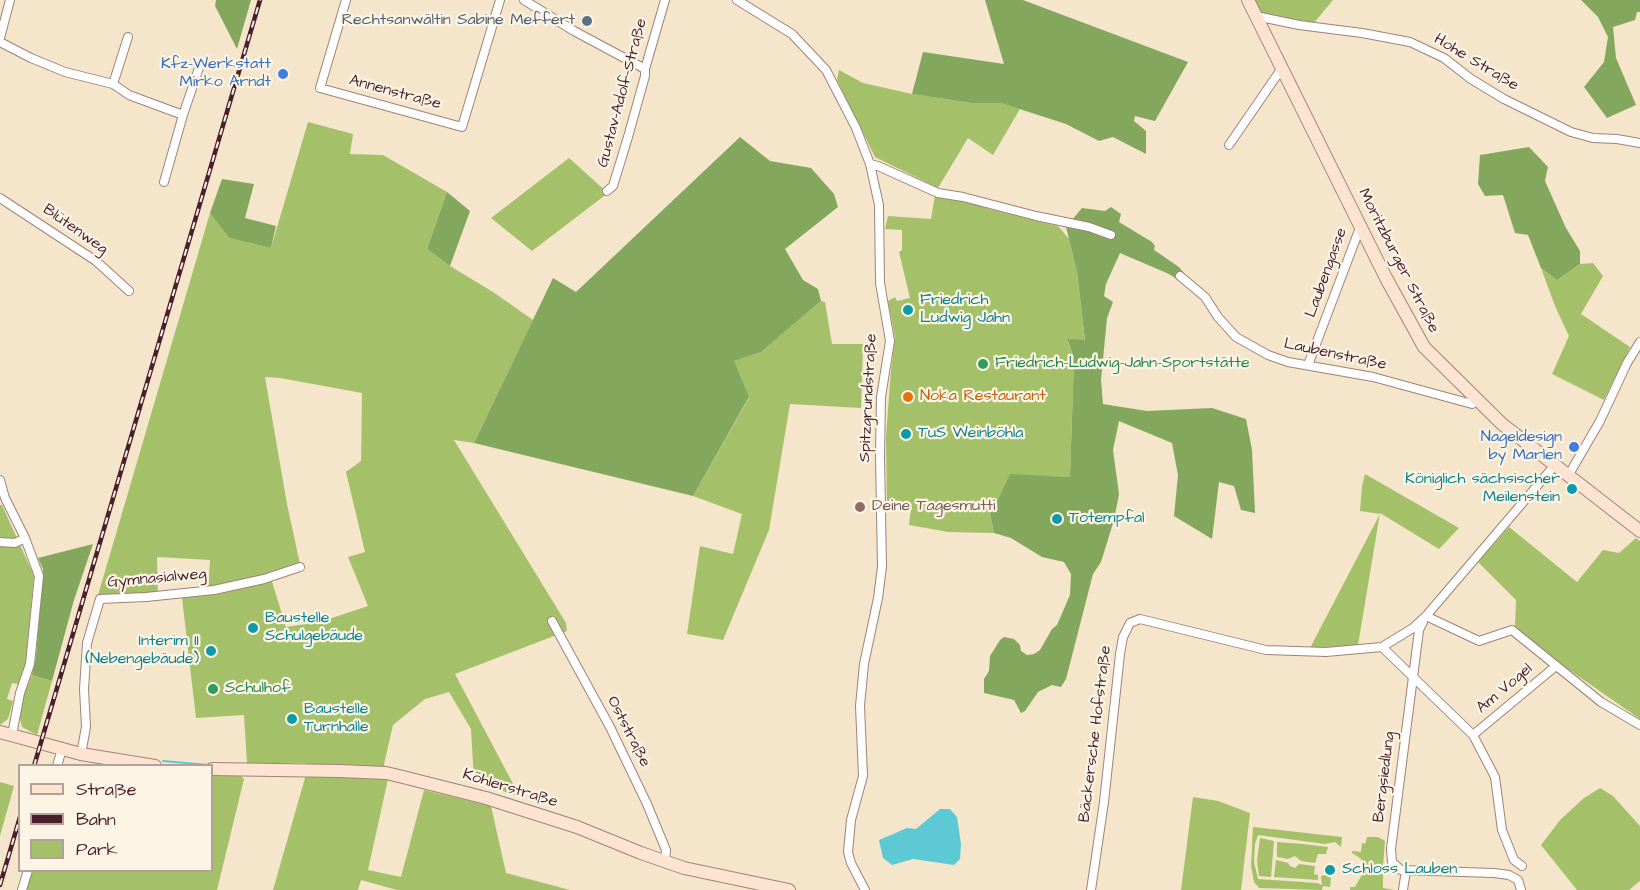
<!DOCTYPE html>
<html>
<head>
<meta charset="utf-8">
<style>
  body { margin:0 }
  #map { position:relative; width:1640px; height:890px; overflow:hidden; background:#f5e5cb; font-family:"Architects Daughter",sans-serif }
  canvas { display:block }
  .legend { position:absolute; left:18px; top:764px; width:195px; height:108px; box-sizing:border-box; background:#fcf5e5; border:2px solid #b59f9b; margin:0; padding:8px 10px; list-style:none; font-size:18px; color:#4a1f2b }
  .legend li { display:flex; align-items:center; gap:12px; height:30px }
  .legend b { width:30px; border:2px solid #b59f9b }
</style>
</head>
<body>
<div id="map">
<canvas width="1640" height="890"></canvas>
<ul class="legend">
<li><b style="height:8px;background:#fde4d1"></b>Straße</li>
<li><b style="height:8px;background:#4a1f2b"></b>Bahn</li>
<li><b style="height:16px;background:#a4c169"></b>Park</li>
</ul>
</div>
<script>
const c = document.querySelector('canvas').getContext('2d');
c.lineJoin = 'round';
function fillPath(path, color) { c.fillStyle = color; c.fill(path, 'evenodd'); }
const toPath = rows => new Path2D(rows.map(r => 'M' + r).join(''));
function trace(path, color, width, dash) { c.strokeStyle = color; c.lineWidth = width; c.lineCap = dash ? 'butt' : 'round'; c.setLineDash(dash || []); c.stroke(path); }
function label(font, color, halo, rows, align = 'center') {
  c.font = font + ' "Architects Daughter",sans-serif'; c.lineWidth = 4.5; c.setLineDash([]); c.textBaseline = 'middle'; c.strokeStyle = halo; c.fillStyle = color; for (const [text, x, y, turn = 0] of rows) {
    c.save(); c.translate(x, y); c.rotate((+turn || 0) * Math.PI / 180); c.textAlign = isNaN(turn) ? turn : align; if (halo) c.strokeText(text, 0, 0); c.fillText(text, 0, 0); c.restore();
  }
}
fillPath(toPath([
  [1253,0,1333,0,1313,24,1260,13],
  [839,70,863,83,912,94,971,103,1001,103,1020,109,993,155,968,138,938,188,875,157,837,80],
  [308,122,353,134,350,154,383,155,447,192,427,249,450,266,493,292,533,320,474,443,454,440,566,623,567,631,455,674,520,797,474,781,471,729,449,692,425,699,393,725,384,764,388,779,368,870,401,877,424,790,491,806,506,873,570,890,397,890,361,880,358,890,273,890,305,778,306,763,247,764,244,715,196,718,182,598,208,594,210,560,157,557,158,599,96,602,210,213,229,238,271,248],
  [265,377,280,378,362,393,361,461,346,472,365,552,348,557,368,606,320,622,286,627,269,572,300,564,287,504],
  [569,158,608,193,532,251,491,218],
  [935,195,964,200,989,209,1058,226,1069,239,1077,272,1085,341,1067,340,1074,358,1070,477,1010,475,996,503,989,508,994,533,948,532,909,525,911,509,887,507,886,437,891,370,895,338,888,301,895,297,897,301,910,298,899,252,902,250,902,230,885,229,888,216,931,219],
  [1593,263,1603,276,1581,314,1630,347,1604,400,1552,374,1569,336,1555,306,1541,268,1557,280,1580,264],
  [821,301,825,302,832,344,863,344,861,408,790,404,769,530,723,640,687,634,700,546,733,554,742,514,693,496,749,398,733,361,761,352],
  [1365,474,1459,528,1439,549,1380,513,1358,645,1310,648,1380,514,1360,511,1362,486],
  [0,505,2,505,34,576,25,668,18,684,12,683,7,699,13,701,8,719,0,725],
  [1509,527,1577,582,1603,550,1619,553,1636,538,1640,541,1640,719,1555,660,1515,626,1516,600,1478,562],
  [32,675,52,681,37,735,22,727,20,719,23,697],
  [212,774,239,774,244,779,217,890,24,890,29,875,34,871,212,870],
  [0,782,14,786,0,836],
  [1600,788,1613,796,1640,826,1640,881,1629,890,1577,890,1541,845,1561,819,1584,798],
  [1193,797,1218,801,1250,813,1241,890,1181,890],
  [1253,827,1342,837,1341,847,1335,842,1325,844,1258,835,1255,844,1254,862,1258,879,1317,883,1322,885,1321,876,1325,875,1331,878,1330,887,1323,886,1322,890,1259,888,1254,882,1251,866],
  [1367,837,1378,837,1385,841,1383,867,1368,867,1360,858,1352,853,1352,851,1361,852,1362,843,1365,844],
  [1260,838,1274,841,1271,877,1259,876,1257,861],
  [1277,842,1303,844,1328,847,1326,854,1318,854,1315,863,1301,861,1295,856,1288,859,1277,857],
  [1276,860,1288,863,1290,866,1295,868,1299,864,1315,866,1314,874,1318,875,1318,880,1274,877],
  [1374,870,1383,872,1383,888,1395,890,1350,890,1350,887,1355,887,1363,873]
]), '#a4c169');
fillPath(toPath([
  [216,0,251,0,237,49,215,6],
  [985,0,1023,0,1188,62,1155,121,1135,116,1134,121,1146,131,1146,154,1113,137,1099,141,1066,124,1001,103,971,103,912,94,923,52,1004,64],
  [1581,0,1640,0,1640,12,1637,12,1635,20,1613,27,1616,58,1636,105,1607,118,1584,87,1604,62,1608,37,1598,17],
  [740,137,770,161,811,168,834,194,838,207,785,249,803,280,818,289,821,301,761,352,734,361,749,397,693,496,474,443,553,278,576,292],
  [1529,147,1548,167,1545,181,1566,228,1580,251,1580,264,1557,280,1541,268,1528,235,1515,233,1503,195,1485,196,1478,184,1480,155],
  [222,179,254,184,245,218,276,226,271,248,229,238,210,213],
  [447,192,470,211,450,266,427,249],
  [1111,207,1121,214,1119,222,1152,242,1155,246,1154,250,1179,267,1184,273,1178,280,1169,274,1120,253,1106,284,1104,296,1113,302,1107,318,1101,380,1103,404,1147,411,1212,408,1246,419,1252,450,1255,513,1241,510,1234,486,1219,482,1212,539,1174,516,1178,475,1172,443,1119,421,1113,450,1119,494,1114,520,1101,562,1093,574,1066,679,1061,687,1052,685,1038,692,1025,711,1021,713,1014,700,984,693,984,679,989,671,990,656,1000,640,1004,637,1014,639,1020,645,1021,651,1027,655,1034,654,1040,650,1052,629,1057,625,1070,595,1071,574,1064,562,1042,557,1011,538,994,533,989,508,996,503,1010,474,1070,477,1074,358,1067,339,1085,340,1077,272,1066,227,1082,208,1105,211],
  [93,544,74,600,52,681,32,675,36,657,43,569,38,558]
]), '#83a75d');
fillPath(toPath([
  [940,809,950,809,957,817,961,844,960,859,954,865,913,859,892,865,883,858,879,840,907,828,916,829]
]), '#5cc9d4');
trace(toPath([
  [163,761,209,765],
  [356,766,374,767],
  [409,773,482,791],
  [493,794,565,817]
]), '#5cc9d4', 2);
const street = toPath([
  [346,0,320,88,462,127,500,0],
  [524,0,574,31,645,69],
  [737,0,792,34,826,70,856,128,870,164,879,205,880,283,890,341,881,397,880,456,882,567,878,598,864,664,860,706,863,776,851,820,848,852,851,863,865,890],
  [1256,16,1299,25,1362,33,1410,42,1444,58,1471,79,1504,99,1571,132,1593,138,1617,139,1640,143],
  [128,37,113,84,129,95,183,115,164,182],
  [0,38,10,0],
  [0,42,31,58,65,72,113,84],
  [183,115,199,68],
  [1229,145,1282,68],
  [870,164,878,166,938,193,963,197,1036,216,1089,227,1111,235],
  [607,191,613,186,628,137,645,76,645,69,665,0],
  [0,198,96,261,129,291],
  [1180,276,1205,297,1218,317,1236,337,1268,355,1288,362,1373,377,1472,404,1477,401],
  [1308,365,1361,225],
  [1568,476,1600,421,1627,363,1640,342],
  [0,480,5,498,25,538,39,576,30,664,20,693,12,735],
  [0,542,15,543,25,538],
  [1426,616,1479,641,1512,630,1601,702,1640,725],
  [552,621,610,727,647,804,666,850,665,862],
  [1423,622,1419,630,1391,849,1392,862,1401,870,1494,873,1509,875,1518,880,1521,890],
  [1382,647,1473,735,1495,777,1502,830,1514,860,1522,866],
  [1473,735,1556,666],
  [81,754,86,727,84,689,87,643,100,599,146,597,214,590,264,579,300,567],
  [57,766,62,749],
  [22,890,28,870],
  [1091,890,1104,802,1120,654,1123,637,1130,623,1140,619,1266,650,1326,652,1382,647,1413,628,1426,616,1554,466],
  [1403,890,1406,870]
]);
const secondary = toPath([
  [1248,0,1386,278,1424,347,1502,424,1640,531],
  [0,732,81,754,155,766],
  [212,769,339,771,386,773,403,777,486,798,577,827,641,853,684,868,789,890]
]);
trace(street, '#a0827b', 10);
trace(secondary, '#a0827b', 14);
trace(street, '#fff', 8);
trace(secondary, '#fde4d1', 12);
const rail = toPath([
  [34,766,260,0],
  [0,885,20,817]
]);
trace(rail, '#4a1f2b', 4.5);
trace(rail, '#fcf5e5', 2, [7]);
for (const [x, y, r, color] of [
  [587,21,6,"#5c6f8a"],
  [283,74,6,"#3f7fe0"],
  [908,310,6,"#0f9aa8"],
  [983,364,6,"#2e9e5b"],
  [908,397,6,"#e8710a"],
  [906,434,6,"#0f9aa8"],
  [1574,447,6,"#3f7fe0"],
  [1572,489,6,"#0f9aa8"],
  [860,507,6,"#8d6e63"],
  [1057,519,6,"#0f9aa8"],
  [253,628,6,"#0f9aa8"],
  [211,651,6,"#0f9aa8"],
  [213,689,6,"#2e9e5b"],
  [292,719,6,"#0f9aa8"],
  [1330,870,6,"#0f9aa8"]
]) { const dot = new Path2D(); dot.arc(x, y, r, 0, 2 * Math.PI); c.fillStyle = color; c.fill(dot); trace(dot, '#fcf5e5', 2); }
label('16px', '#4e5e75', '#fcf5e5', [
  ["Rechtsanwältin Sabine Meffert",575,21]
], 'right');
label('16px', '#4a1f2b', '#fcf5e5', [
  ["Hohe Straße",1476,63,31],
  ["Annenstraße",395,93,15],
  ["Gustav-Adolf-Straße",623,93,-75],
  ["Blütenweg",75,230,35],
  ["Moritzburger Straße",1398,261,63],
  ["Laubengasse",1327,273,-70],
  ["Laubenstraße",1335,355,12],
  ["Spitzgrundstraße",869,398,-87],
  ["Gymnasialweg",157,579,-5],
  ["Am Vogel",1505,689,-40],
  ["Oststraße",628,732,63],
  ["Bäckersche Hofstraße",1096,734,-83],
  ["Bergsiedlung",1385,777,-83],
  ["Köhlerstraße",510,789,17]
]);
label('16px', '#366cbe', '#fcf5e5', [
  ["Kfz-Werkstatt",271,65],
  ["Mirko Arndt",271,83],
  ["Nageldesign",1562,438],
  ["by Marlen",1562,456]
], 'right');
label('16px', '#0d838f', '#fcf5e5', [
  ["Friedrich",920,301],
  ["Ludwig Jahn",920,319],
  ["TuS Weinböhla",918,434],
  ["Königlich sächsischer",1560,480,"right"],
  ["Meilenstein",1560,498,"right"],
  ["Totempfal",1069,519],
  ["Baustelle",265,619],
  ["Schulgebäude",265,637],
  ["Interim II",199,642,"right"],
  ["(Nebengebäude)",199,660,"right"],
  ["Baustelle",304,710],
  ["Turnhalle",304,728],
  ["Schloss Lauben",1342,870]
], 'left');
label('16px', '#27864d', '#fcf5e5', [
  ["Friedrich-Ludwig-Jahn-Sportstätte",995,364],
  ["Schulhof",225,689]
], 'left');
label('16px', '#c56008', '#fcf5e5', [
  ["Noka Restaurant",920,397]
], 'left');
label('16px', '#785e54', '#fcf5e5', [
  ["Deine Tagesmutti",872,507]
], 'left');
</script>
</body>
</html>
